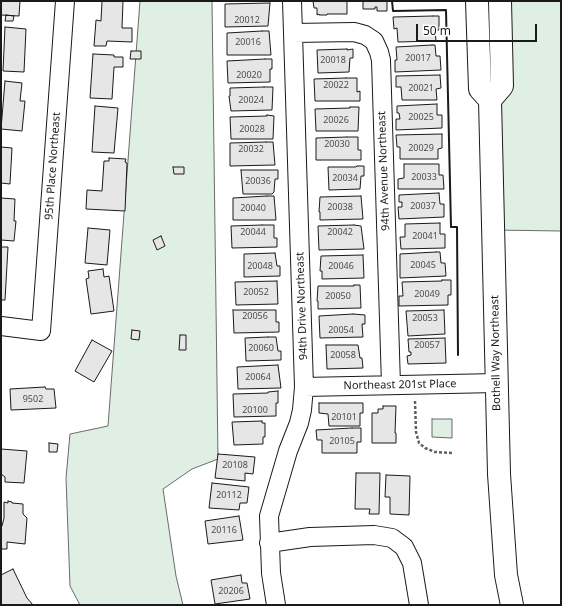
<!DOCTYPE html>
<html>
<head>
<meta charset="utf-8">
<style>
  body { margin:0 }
  #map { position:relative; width:562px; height:606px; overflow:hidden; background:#fff; font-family:"Noto Sans",sans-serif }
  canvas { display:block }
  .frame { position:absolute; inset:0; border:2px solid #1a1a1a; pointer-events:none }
  .scale { position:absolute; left:416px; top:24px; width:121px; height:18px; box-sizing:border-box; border:2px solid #1a1a1a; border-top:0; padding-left:5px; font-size:12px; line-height:14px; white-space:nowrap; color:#1a1a1a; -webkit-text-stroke:3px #fff; paint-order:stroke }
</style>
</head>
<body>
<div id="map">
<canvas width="562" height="606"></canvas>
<div class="frame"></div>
<div class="scale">50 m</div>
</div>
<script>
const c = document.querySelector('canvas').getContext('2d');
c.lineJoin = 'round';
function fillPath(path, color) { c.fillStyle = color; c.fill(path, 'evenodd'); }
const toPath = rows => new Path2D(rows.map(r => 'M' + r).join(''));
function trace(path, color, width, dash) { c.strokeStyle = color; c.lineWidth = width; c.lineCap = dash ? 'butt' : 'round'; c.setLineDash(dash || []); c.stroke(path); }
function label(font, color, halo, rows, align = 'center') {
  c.font = font + ' "Noto Sans",sans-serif'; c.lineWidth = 3; c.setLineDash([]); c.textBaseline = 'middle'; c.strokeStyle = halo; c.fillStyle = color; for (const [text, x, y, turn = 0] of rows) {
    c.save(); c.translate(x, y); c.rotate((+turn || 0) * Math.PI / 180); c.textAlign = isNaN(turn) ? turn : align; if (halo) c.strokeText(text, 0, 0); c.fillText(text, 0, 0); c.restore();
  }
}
const green = toPath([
  [140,1,212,1,218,459,192,469,163,489,176,576,183,605,80,605,70,586,66,478,70,434,108,426,140,1],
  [490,1,561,1,561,231,493,230,490,1],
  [432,419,452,419,452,438,432,437,432,419]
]);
fillPath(green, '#e0efe3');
trace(green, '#6a6a6a', 1);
const building = toPath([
  [1,1,20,1,19,16,1,15,1,1],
  [102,1,123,1,122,28,132,28,132,42,107,41,106,46,94,46,96,20,101,21,102,1],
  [313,1,347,1,347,14,327,14,327,15,319,15,319,14,317,15,317,8,314,8,313,1],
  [363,1,387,1,387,11,377,11,377,7,375,7,375,9,363,9,363,1],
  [270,3,268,26,225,27,225,4,270,3],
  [6,15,14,16,13,21,5,21,6,15],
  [433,16,439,16,439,30,435,30,436,41,398,42,397,28,394,29,393,17,433,16],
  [5,27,26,29,24,72,3,71,5,27],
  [262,31,269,31,271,55,227,55,227,33,262,31],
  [432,45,435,45,436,56,440,56,441,70,395,72,395,60,397,60,396,47,432,45],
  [347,49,347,50,353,49,353,58,350,58,349,72,318,73,317,50,347,49],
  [131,51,141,51,141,59,130,59,131,51],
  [93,54,114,55,114,57,123,57,123,67,114,67,112,99,90,98,93,54],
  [265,59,272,59,272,69,270,69,270,82,228,83,227,61,265,59],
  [440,75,441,88,436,89,437,100,402,100,401,87,396,87,396,76,440,75],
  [346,78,357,78,357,92,360,91,360,101,315,101,314,79,346,78],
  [5,81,22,83,20,101,25,101,22,131,1,129,5,81],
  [264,87,273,87,272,110,231,111,229,96,230,96,230,88,264,87],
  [437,104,437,115,442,115,442,128,396,130,396,119,400,119,399,113,397,113,397,106,437,104],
  [95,106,118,108,114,153,92,152,95,106],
  [350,107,359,107,358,131,316,131,315,109,350,108,350,107],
  [267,115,274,116,273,139,231,139,230,117,267,116,267,115],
  [442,134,442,148,438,149,438,159,400,159,400,147,397,147,396,135,442,134],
  [347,137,358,137,358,150,361,150,361,160,316,160,316,138,347,137],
  [266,142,273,142,275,165,230,166,230,143,266,142],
  [1,147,12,148,10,184,1,183,1,147],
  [109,158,126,159,125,162,127,163,125,211,86,209,87,190,102,191,104,161,109,161,109,158],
  [404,164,439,164,439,175,443,175,444,189,398,189,398,179,404,178,404,164],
  [357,166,364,166,364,176,361,176,360,189,329,190,328,167,356,167,357,166],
  [173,167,184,167,184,174,174,174,173,167],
  [241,170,278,170,278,179,275,179,274,192,272,194,243,194,241,170],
  [439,193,440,204,444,204,444,217,399,219,398,207,402,207,402,202,399,202,399,195,439,193],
  [267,196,274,196,276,220,233,220,233,198,267,196],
  [361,196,363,219,320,220,320,212,319,212,320,197,361,196],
  [1,198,15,199,14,221,16,221,14,241,1,240,1,198],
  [440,223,440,234,445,234,445,248,401,249,400,237,405,237,405,224,440,223],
  [262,225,274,225,274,238,277,238,277,247,232,248,231,226,262,225],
  [354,225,361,226,364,249,319,250,318,226,354,225],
  [88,228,110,230,107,265,85,263,88,228],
  [161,236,165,246,157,250,153,240,161,236],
  [1,247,8,247,5,300,1,300,1,247],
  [436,252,440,252,441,263,445,263,446,276,400,278,400,254,436,252],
  [275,253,277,266,280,266,280,276,244,277,244,254,275,253],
  [363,255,364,278,322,279,322,271,320,271,321,256,363,255],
  [103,269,104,277,109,276,114,311,91,314,86,279,89,278,88,271,103,269],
  [442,280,451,280,451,295,448,295,448,305,399,306,399,296,403,296,402,282,442,281,442,280],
  [277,281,278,304,236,305,235,282,277,281],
  [354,285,360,285,361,308,318,309,318,301,317,301,318,286,354,286,354,285],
  [233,310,276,310,276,322,279,322,279,332,234,333,233,310],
  [444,310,445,334,408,336,406,311,444,310],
  [353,314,365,315,365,324,362,324,363,337,320,338,319,316,353,314],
  [132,330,140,331,139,340,131,339,132,330],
  [180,335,186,335,186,350,179,350,180,335],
  [268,337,276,337,278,351,281,351,281,360,246,361,245,338,268,337],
  [445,338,446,363,408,364,407,356,411,355,411,352,409,352,408,339,445,338],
  [92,340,112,351,94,382,75,371,92,340],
  [326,345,358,345,360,358,362,358,363,368,327,369,326,345],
  [278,365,281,388,238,389,237,367,278,365],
  [45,387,46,389,54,389,56,408,11,410,10,389,45,387],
  [278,391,278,403,276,403,276,416,234,417,233,394,268,393,268,392,278,391],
  [319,403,363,403,363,413,360,413,360,426,329,426,328,414,319,413,319,403],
  [383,406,396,406,395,433,396,433,396,443,372,443,372,413,378,413,378,409,383,409,383,406],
  [262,421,262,423,265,423,265,437,263,437,263,444,234,445,232,422,262,421],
  [352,428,361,428,361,442,357,442,357,453,322,453,322,440,317,440,316,430,352,428],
  [49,443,58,444,57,452,49,452,49,443],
  [1,449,27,451,24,483,5,482,5,477,1,474,1,449],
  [218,454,255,457,253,474,245,473,245,481,215,478,218,454],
  [356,473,380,473,379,514,369,514,370,509,355,509,356,473],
  [386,475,410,476,409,515,390,514,390,497,385,497,386,475],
  [212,483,249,487,247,503,240,503,239,510,209,508,212,483],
  [8,501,12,502,12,503,23,504,23,514,27,518,25,544,7,542,7,549,1,549,1,526,2,526,4,518,4,502,8,503,8,501],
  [239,516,243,540,208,544,205,521,239,516],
  [13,569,27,598,33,605,1,605,1,575,13,569],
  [241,575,242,583,247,583,250,599,215,604,211,580,241,575]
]);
fillPath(building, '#e6e6e6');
trace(building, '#1a1a1a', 1);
const minor = toPath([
  [294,33,354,32,365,35,374,41,379,52,381,60,391,385],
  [1,326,41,331,65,1],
  [304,387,497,383],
  [269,543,310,537,374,535,392,538,404,547,412,563,419,605],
  [276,605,271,573,269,516,288,451,299,423,302,410,304,387,292,1]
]);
const major = toPath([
  [477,1,480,89,490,100,499,474,506,575,512,605],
  [490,100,502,86,500,1]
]);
trace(minor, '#1a1a1a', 20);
trace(major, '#1a1a1a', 24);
trace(toPath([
  [415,401,416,432,419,443,425,448,435,452,452,453]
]), '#5f5f5f', 2.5, [3, 2]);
trace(minor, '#fff', 18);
trace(major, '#fff', 22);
trace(toPath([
  [392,1,393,11,446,10,451,227,457,227,458,355]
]), '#1a1a1a', 2);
label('9px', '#4d4d4d', null, [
  ["20012",247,20],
  ["20016",248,42],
  ["20017",418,58],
  ["20018",333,60],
  ["20020",249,75],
  ["20022",336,85],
  ["20021",421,88],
  ["20024",251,100],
  ["20025",421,117],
  ["20026",336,120],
  ["20028",252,129],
  ["20030",337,144],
  ["20029",421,148],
  ["20032",251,149],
  ["20033",424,177],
  ["20034",345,178],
  ["20036",258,181],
  ["20037",423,206],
  ["20038",340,207],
  ["20040",253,208],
  ["20044",253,232],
  ["20042",340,232],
  ["20041",425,236],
  ["20045",423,265],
  ["20048",260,266],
  ["20046",341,266],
  ["20052",256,292],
  ["20049",427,294],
  ["20050",338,296],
  ["20056",255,316],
  ["20053",425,318],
  ["20054",341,330],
  ["20057",427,345],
  ["20060",261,348],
  ["20058",343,355],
  ["20064",258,377],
  ["9502",33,399],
  ["20100",255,410],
  ["20101",344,417],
  ["20105",342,441],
  ["20108",235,465],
  ["20112",229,495],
  ["20116",224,530],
  ["20206",231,591]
]);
label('11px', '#1a1a1a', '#fff', [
  ["95th Place Northeast",53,166,-86],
  ["94th Avenue Northeast",384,171,-92],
  ["94th Drive Northeast",302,306,-92],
  ["Bothell Way Northeast",496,353,-91],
  ["Northeast 201st Place",400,385,-1]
]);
</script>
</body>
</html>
